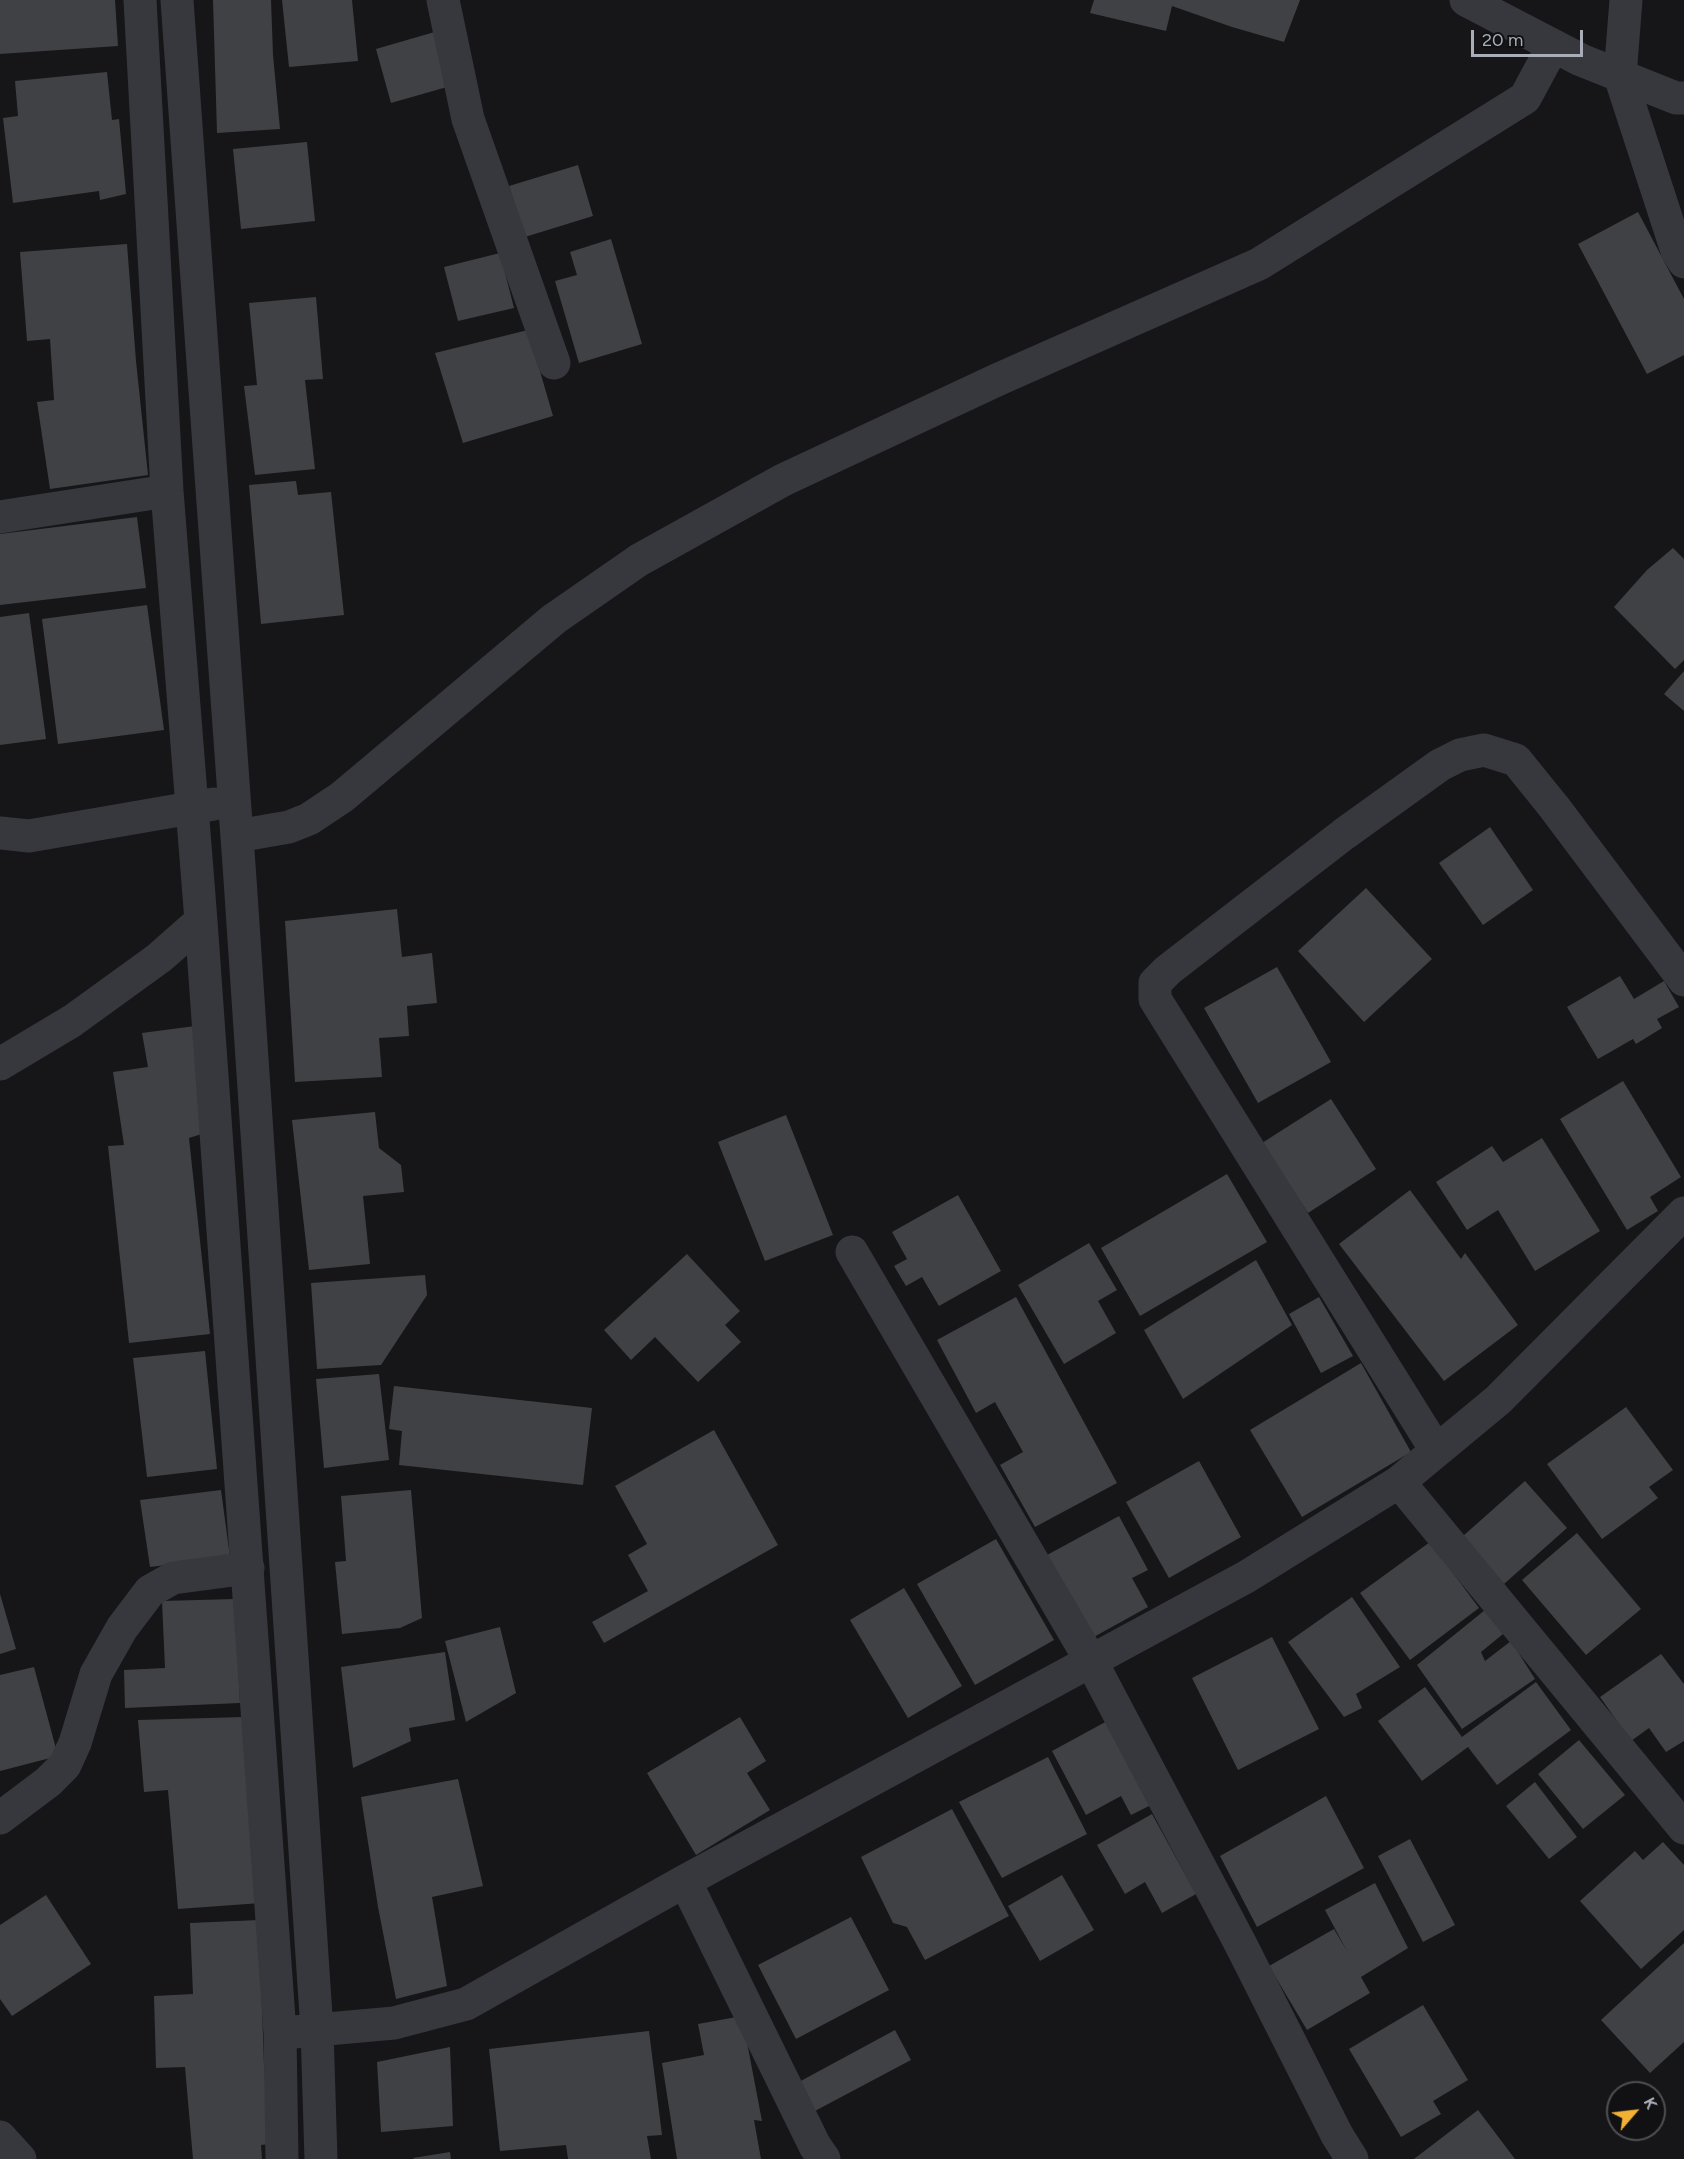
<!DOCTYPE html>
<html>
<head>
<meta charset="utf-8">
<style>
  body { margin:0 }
  #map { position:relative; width:1684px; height:2159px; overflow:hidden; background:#161618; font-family:Figtree,sans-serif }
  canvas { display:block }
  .north { position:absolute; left:1606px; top:2081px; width:60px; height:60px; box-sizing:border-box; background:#111113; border:2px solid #4d4f55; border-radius:50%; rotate:62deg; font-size:16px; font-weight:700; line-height:24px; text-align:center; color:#a8adb8 }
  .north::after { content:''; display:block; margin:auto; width:21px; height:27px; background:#f2b134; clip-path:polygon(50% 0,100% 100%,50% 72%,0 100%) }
  .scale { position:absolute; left:1471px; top:30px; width:112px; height:27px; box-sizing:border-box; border:3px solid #a8adb8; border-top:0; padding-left:8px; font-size:18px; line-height:21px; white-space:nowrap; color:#a8adb8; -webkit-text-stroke:4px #111113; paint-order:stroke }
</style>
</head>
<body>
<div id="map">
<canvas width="1684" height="2159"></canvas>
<div class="north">K</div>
<div class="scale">20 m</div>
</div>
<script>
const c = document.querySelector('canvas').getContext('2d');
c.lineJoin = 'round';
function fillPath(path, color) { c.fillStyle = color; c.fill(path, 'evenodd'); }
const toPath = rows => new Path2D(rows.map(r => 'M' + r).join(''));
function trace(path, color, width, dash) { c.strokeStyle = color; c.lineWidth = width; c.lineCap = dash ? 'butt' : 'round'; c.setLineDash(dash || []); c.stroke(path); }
fillPath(toPath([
  [0,0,115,0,118,46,0,54],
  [213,0,271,0,273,55,280,129,217,133],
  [282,0,352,0,358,61,289,67],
  [1094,0,1300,0,1284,42,1232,27,1172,6,1166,31,1090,13],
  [438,31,454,85,391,103,376,49],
  [107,72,112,120,119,119,126,194,100,200,99,191,13,203,3,118,18,116,15,81],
  [307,142,315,221,241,229,233,149],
  [578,165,593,216,525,237,509,186],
  [1638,212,1684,299,1684,355,1647,374,1578,244],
  [611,239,642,344,579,363,555,281,577,275,570,252],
  [127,244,136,361,148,475,50,489,37,402,54,400,50,339,27,341,20,252],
  [500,253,514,308,458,321,444,267],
  [316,297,323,379,305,380,315,469,255,475,244,386,257,385,249,303],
  [528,330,553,416,463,443,435,353],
  [296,481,298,495,331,492,344,615,261,624,249,485],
  [137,517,146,588,0,605,0,534],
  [1673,548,1684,559,1684,660,1675,669,1614,607,1647,570],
  [147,605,164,730,58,744,42,619],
  [29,613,46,739,0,745,0,617],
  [1684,671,1684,711,1664,694],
  [1490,827,1533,890,1483,925,1439,863],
  [1366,888,1432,959,1364,1022,1298,951],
  [397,909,402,957,432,953,437,1003,407,1006,409,1036,379,1038,382,1077,295,1082,285,921],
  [1277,967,1331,1062,1258,1103,1204,1008],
  [1620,976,1634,999,1664,981,1679,1007,1657,1019,1662,1028,1636,1044,1633,1039,1598,1059,1567,1007],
  [195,1026,211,1131,189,1138,210,1334,129,1343,108,1146,124,1145,113,1072,148,1067,142,1033],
  [1623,1081,1681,1177,1650,1197,1658,1211,1627,1230,1560,1119],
  [1331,1099,1376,1169,1308,1213,1262,1143],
  [375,1112,379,1148,401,1165,404,1192,363,1196,370,1264,309,1270,292,1120],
  [786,1115,833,1235,765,1261,718,1142],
  [1542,1138,1600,1231,1535,1271,1498,1210,1467,1230,1436,1182,1492,1146,1503,1162],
  [1227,1174,1267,1242,1140,1316,1101,1248],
  [1410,1190,1461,1259,1465,1253,1518,1325,1444,1381,1339,1244],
  [958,1195,1001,1271,939,1306,922,1277,906,1286,894,1266,907,1259,892,1232],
  [1089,1243,1117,1290,1098,1301,1116,1333,1064,1364,1018,1285],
  [687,1254,740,1311,725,1325,741,1342,698,1382,655,1337,631,1360,604,1330],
  [1256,1260,1292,1325,1183,1399,1144,1330],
  [425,1275,427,1295,381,1365,317,1369,311,1283],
  [1016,1297,1117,1483,1035,1527,1000,1465,1023,1452,995,1402,976,1413,937,1340],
  [1319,1297,1353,1356,1321,1373,1289,1314],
  [205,1351,217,1469,147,1477,133,1358],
  [1361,1363,1411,1452,1302,1517,1250,1430],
  [379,1374,389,1460,324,1468,316,1379],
  [394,1386,592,1408,583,1485,399,1465,402,1431,389,1429],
  [1626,1407,1673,1470,1649,1487,1658,1498,1602,1539,1547,1464],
  [714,1430,778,1545,604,1643,592,1622,648,1591,628,1555,647,1544,615,1486],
  [1199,1461,1241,1537,1169,1578,1126,1502],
  [1525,1481,1567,1528,1504,1584,1463,1536],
  [221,1490,230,1557,150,1567,140,1500],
  [411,1490,422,1618,400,1628,342,1634,335,1562,346,1561,341,1496],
  [1119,1516,1148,1570,1132,1578,1148,1607,1092,1638,1047,1555],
  [1577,1533,1641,1609,1586,1655,1522,1580],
  [996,1539,1054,1640,975,1685,917,1584],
  [1430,1542,1479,1608,1410,1660,1360,1593],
  [904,1588,962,1686,908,1718,850,1620],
  [0,1594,16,1649,0,1654],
  [1352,1597,1400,1667,1356,1694,1362,1708,1344,1717,1288,1642],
  [235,1599,240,1703,125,1708,124,1670,165,1668,162,1601],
  [1485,1610,1503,1634,1481,1652,1485,1661,1511,1641,1535,1679,1462,1729,1417,1665],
  [500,1627,516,1693,466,1722,445,1641],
  [1272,1637,1319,1729,1238,1770,1192,1678],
  [445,1652,455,1720,409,1728,411,1741,353,1768,341,1667],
  [1661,1654,1684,1684,1684,1741,1666,1752,1649,1728,1631,1741,1600,1697],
  [34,1667,58,1756,0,1771,0,1675],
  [1536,1682,1571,1730,1497,1785,1468,1747,1422,1781,1378,1721,1425,1687,1462,1737],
  [244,1717,261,1903,178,1909,168,1790,144,1792,138,1720],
  [740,1717,766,1761,747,1773,770,1810,696,1855,647,1773],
  [1109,1720,1153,1804,1131,1815,1121,1796,1086,1815,1052,1751],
  [1579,1740,1625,1795,1583,1829,1538,1774],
  [1048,1757,1087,1834,1002,1878,959,1802],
  [458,1779,483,1886,432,1897,447,1986,396,1999,378,1907,361,1797],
  [1535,1782,1577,1837,1549,1859,1506,1806],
  [1326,1796,1364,1868,1257,1927,1220,1856],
  [952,1809,1009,1916,925,1960,907,1927,893,1923,861,1857],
  [1152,1814,1196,1894,1162,1913,1145,1882,1125,1894,1097,1845],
  [1410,1839,1455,1925,1423,1942,1378,1856],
  [1663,1842,1684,1865,1684,1930,1641,1969,1580,1901,1635,1851,1643,1860],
  [1062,1875,1094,1930,1040,1961,1008,1906],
  [1375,1883,1408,1948,1361,1977,1370,1993,1307,2030,1269,1966,1334,1929,1347,1951,1325,1910],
  [46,1895,91,1964,12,2016,0,1999,0,1925],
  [851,1917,889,1990,796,2039,758,1965],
  [259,1920,264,2065,270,2144,261,2145,262,2159,193,2159,185,2067,156,2068,154,1996,193,1994,190,1923],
  [1684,1943,1684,2042,1650,2073,1601,2020],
  [1423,2005,1468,2080,1433,2101,1441,2114,1401,2137,1349,2049],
  [742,2016,762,2121,754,2120,761,2159,677,2159,662,2063,704,2055,698,2024],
  [895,2030,911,2060,813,2112,797,2083],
  [649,2031,662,2135,647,2136,651,2159,568,2159,566,2145,500,2151,489,2049],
  [450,2047,453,2126,381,2132,377,2062],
  [1478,2110,1515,2159,1414,2159],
  [450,2152,451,2159,414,2159,413,2158]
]), '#404145');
trace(toPath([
  [140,0,167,491,201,921,280,2033,282,2159],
  [177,0,240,879,317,2030,321,2159],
  [443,0,468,119,554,363],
  [1466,0,1581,60,1676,98,1684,98],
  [1626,0,1620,76,1677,251,1684,262],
  [0,517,167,491],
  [0,833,29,836,214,804],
  [237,836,289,827,309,819,342,797,554,619,639,560,783,480,999,379,1259,264,1525,98,1553,46],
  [0,1064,72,1021,159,958,201,921],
  [852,1252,1091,1661,1240,1943,1337,2135,1352,2159],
  [1436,1450,1155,999,1155,983,1168,970,1344,834,1440,765,1460,755,1484,750,1516,760,1554,807,1684,980],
  [1399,1482,1684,1828],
  [0,1818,48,1782,65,1765,75,1743,96,1674,122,1628,150,1591,173,1578,248,1568],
  [685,1881,815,2146,824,2159],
  [294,2032,394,2023,466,2004,685,1881,1246,1577,1399,1482,1498,1400,1684,1213],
  [0,2137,20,2159]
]), '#37383d', 33);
</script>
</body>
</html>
